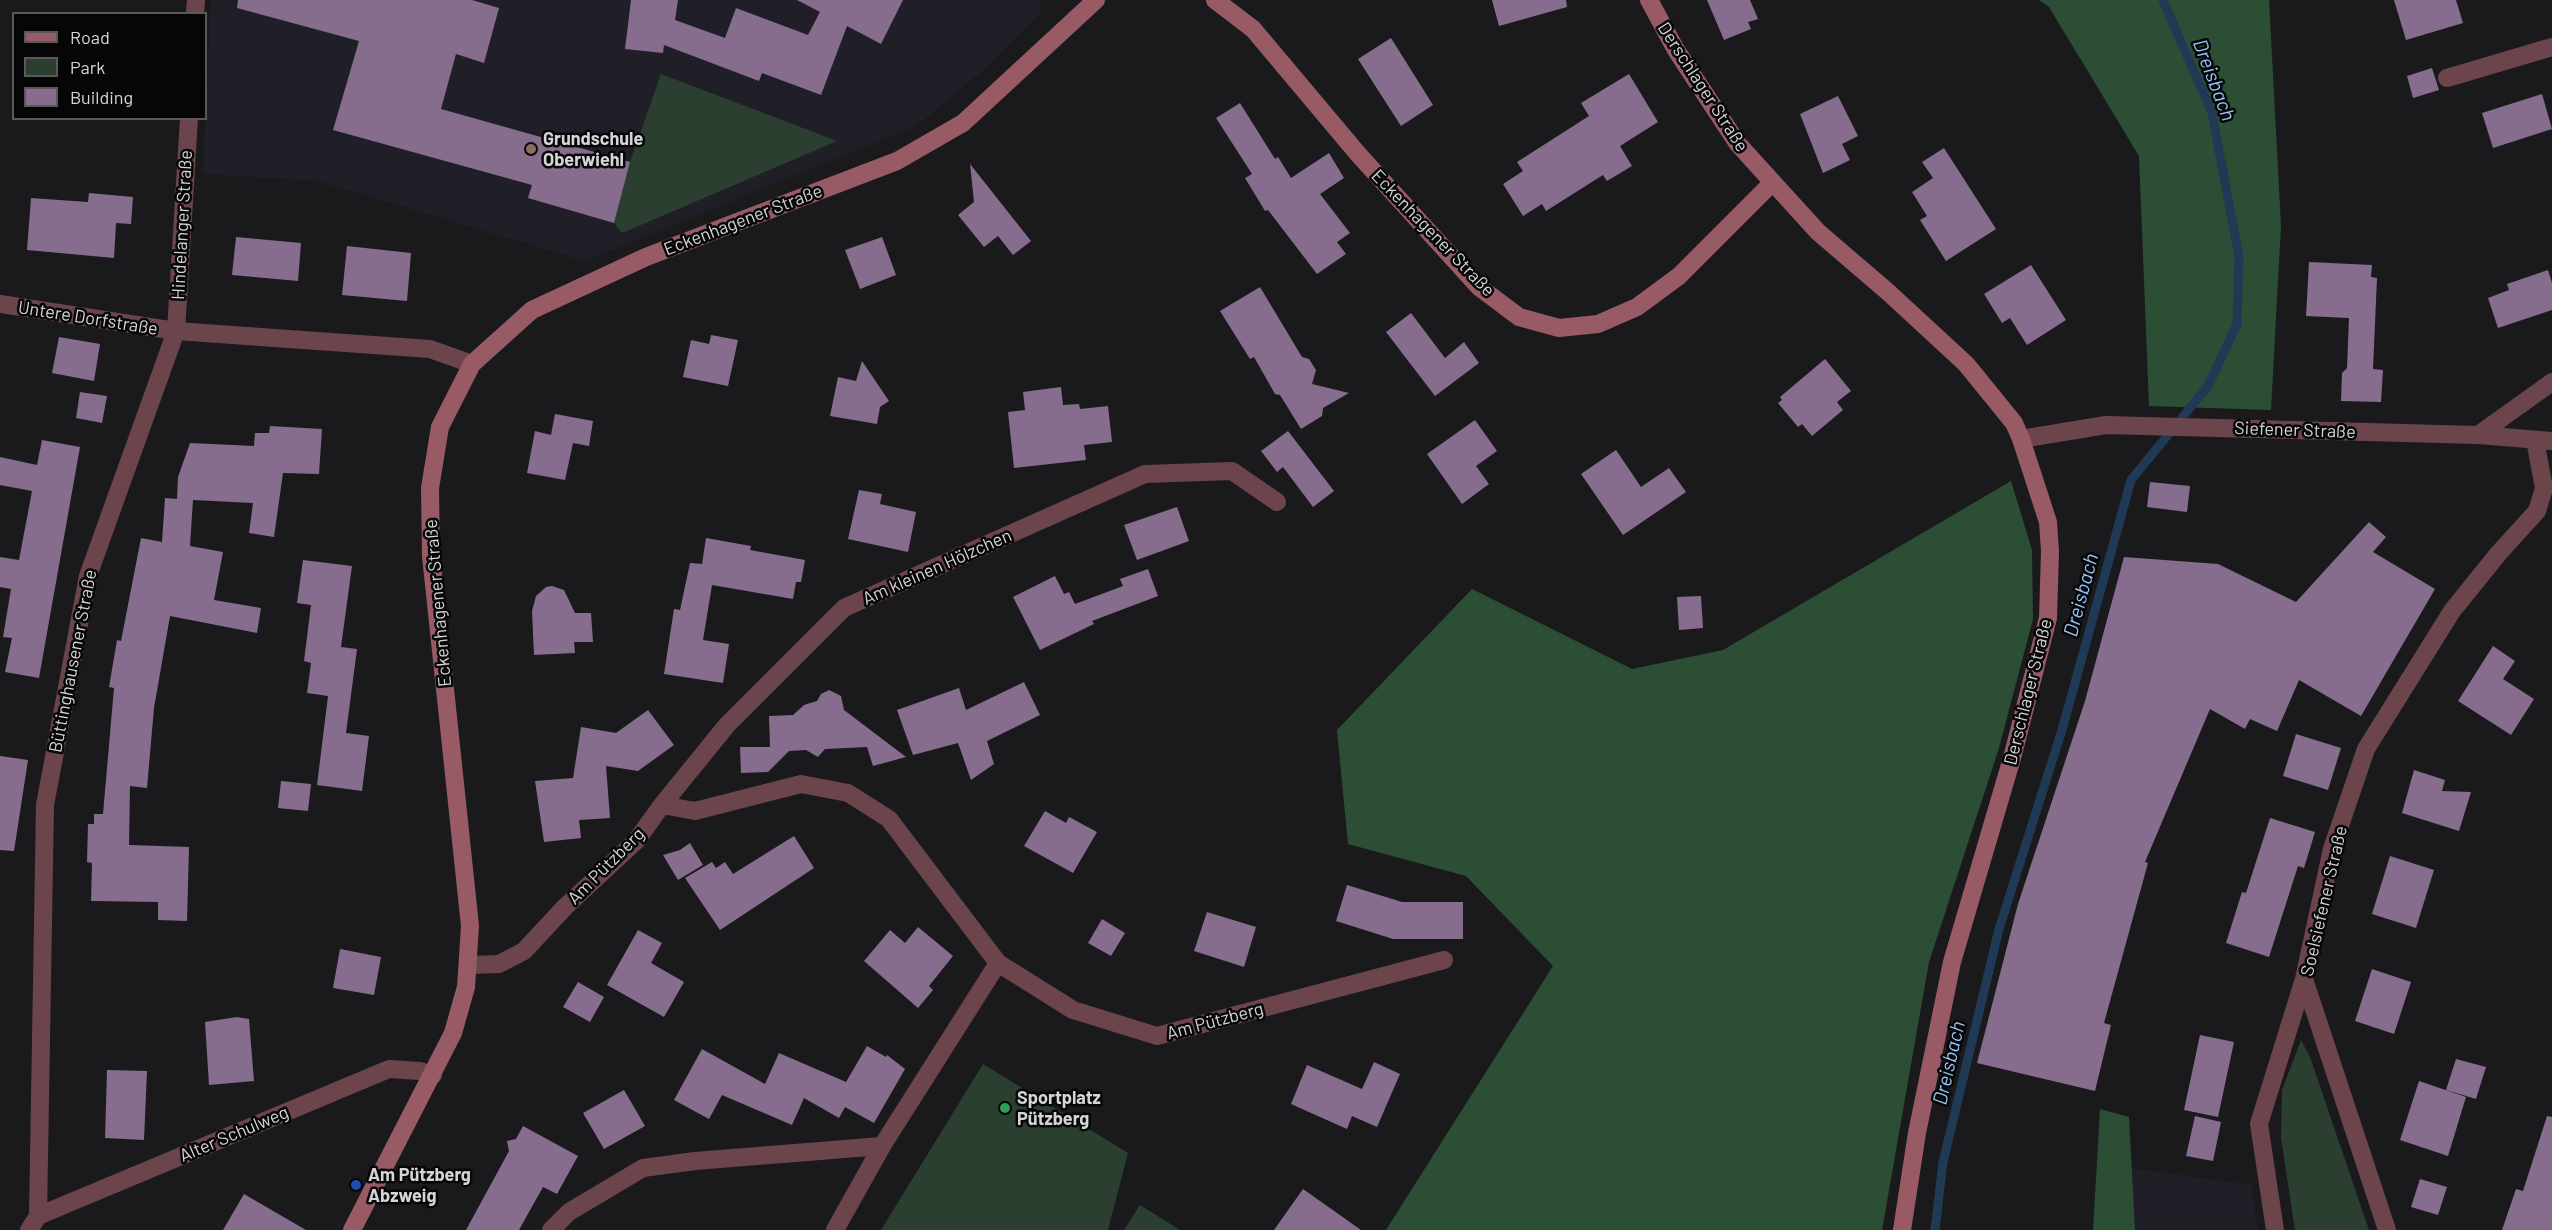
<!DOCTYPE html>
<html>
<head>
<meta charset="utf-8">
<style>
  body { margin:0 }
  #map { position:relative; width:2552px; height:1230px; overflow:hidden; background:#1a1a1d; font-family:Barlow,sans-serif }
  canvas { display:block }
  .legend { position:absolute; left:12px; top:12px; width:195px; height:108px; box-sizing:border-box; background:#060607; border:2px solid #59595a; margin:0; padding:8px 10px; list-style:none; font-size:18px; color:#d5d5d7 }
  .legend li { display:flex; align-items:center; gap:12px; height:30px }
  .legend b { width:30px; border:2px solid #59595a }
</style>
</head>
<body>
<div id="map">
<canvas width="2552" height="1230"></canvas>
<ul class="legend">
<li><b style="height:8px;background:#985b66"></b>Road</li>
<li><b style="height:16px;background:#2b3f30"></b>Park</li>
<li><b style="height:16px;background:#866d8e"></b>Building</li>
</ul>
</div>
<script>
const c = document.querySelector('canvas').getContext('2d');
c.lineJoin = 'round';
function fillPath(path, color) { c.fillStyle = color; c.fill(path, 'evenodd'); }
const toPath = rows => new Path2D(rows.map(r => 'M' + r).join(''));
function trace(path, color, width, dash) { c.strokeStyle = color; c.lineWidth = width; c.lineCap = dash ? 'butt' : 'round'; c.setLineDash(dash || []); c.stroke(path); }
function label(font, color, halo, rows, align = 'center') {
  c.font = font + ' Barlow,sans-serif'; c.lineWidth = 5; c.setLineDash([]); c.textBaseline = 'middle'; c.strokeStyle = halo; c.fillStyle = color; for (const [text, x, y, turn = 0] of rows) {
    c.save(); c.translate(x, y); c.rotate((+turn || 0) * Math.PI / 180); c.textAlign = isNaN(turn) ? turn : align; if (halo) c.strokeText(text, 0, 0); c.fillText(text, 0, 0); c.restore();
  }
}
fillPath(toPath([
  [211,0,1040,0,1040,13,984,69,918,125,585,261,318,181,203,174],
  [2131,1168,2251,1185,2258,1230,2135,1230]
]), '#201f28');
fillPath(toPath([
  [661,74,837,141,622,233,614,223,630,162],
  [2301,1040,2310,1057,2369,1230,2295,1230,2281,1138,2282,1090],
  [983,1064,1128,1153,1108,1230,881,1230],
  [1140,1205,1180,1230,1124,1230]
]), '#2b3f30');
fillPath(toPath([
  [2039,0,2269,0,2281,226,2271,410,2149,406,2139,156,2049,7],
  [2011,481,2032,550,2033,619,1999,748,1929,962,1882,1230,1386,1230,1553,966,1466,876,1348,844,1337,730,1472,589,1632,669,1723,650],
  [2100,1109,2129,1117,2135,1230,2093,1230]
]), '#2c4e35');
trace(toPath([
  [1935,1230,1943,1162,1999,929,2062,730,2131,480,2208,386,2237,324,2239,257,2212,113,2163,0]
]), '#203954', 9);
fillPath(toPath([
  [238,0,472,0,499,8,484,63,456,54,441,109,630,162,614,223,528,198,532,185,333,130,359,41,237,8],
  [631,0,678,0,675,20,725,38,736,8,808,35,820,12,797,0,903,0,881,44,847,26,821,95,762,73,759,81,664,45,663,53,625,49],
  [1492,0,1566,0,1567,7,1499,26],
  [1707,0,1750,0,1758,19,1748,22,1751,29,1724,40],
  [2394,0,2456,0,2463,23,2406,40],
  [1391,38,1433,105,1401,126,1358,59],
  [2432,68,2439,90,2413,98,2407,76],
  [1629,74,1658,122,1620,146,1632,166,1607,181,1603,175,1546,211,1542,204,1523,216,1503,184,1523,171,1517,162,1589,116,1581,103],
  [2542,94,2552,129,2493,148,2482,113],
  [1838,96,1858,136,1842,144,1850,160,1823,173,1800,114],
  [1240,103,1275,159,1278,157,1291,178,1329,153,1344,178,1320,194,1350,233,1337,242,1346,254,1317,274,1268,210,1265,211,1245,178,1252,174,1216,118],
  [1944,148,1996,229,1946,261,1920,220,1927,216,1912,192,1933,178,1922,162],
  [970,164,1031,241,1013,255,998,236,984,247,958,215,974,202],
  [89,193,133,197,131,224,116,223,114,258,27,250,31,198,88,202],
  [236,237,301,243,298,281,232,275],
  [882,237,896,275,860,289,845,250],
  [347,246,411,253,407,301,342,295],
  [2309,262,2372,265,2371,277,2377,278,2373,369,2383,370,2381,402,2341,401,2342,373,2347,368,2349,318,2306,316],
  [2031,265,2066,320,2027,345,2010,318,2002,323,1984,294],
  [2548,270,2552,283,2552,310,2498,328,2488,298,2509,290,2507,284],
  [1260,287,1302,357,1309,359,1316,370,1312,384,1349,393,1323,408,1322,416,1301,429,1280,395,1275,394,1254,357,1250,359,1220,311],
  [1411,313,1445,358,1464,342,1479,363,1435,396,1386,332],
  [711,335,738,340,728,386,683,377,691,340,709,344],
  [59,337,100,344,94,381,52,373],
  [1825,359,1851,391,1837,402,1843,410,1812,436,1802,424,1798,427,1778,403,1782,400,1780,397],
  [862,361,889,401,880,407,877,424,830,416,838,377,856,381],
  [1061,387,1063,405,1079,404,1080,409,1108,406,1112,442,1084,445,1086,460,1014,468,1008,412,1025,410,1023,392],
  [80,392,107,396,102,423,76,418],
  [555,414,593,421,589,446,573,443,565,480,527,473,535,431,551,435],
  [1475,420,1497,451,1476,466,1489,484,1462,504,1427,454],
  [270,426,322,429,319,474,283,473,274,537,249,533,253,503,193,500,190,546,223,552,214,600,261,608,257,633,170,616,154,708,147,788,130,786,129,845,189,847,187,921,158,920,158,902,91,901,92,863,87,862,88,824,94,824,94,814,103,814,114,688,109,687,117,640,121,641,141,538,162,542,165,498,177,499,178,477,190,443,254,446,255,433,269,433],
  [1288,431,1334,491,1313,507,1283,467,1277,472,1261,451],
  [42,440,80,447,39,678,5,672,12,638,3,637,11,589,0,587,0,557,19,560,32,491,0,485,0,457,37,465],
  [1616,450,1641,487,1669,468,1686,492,1623,535,1581,474],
  [2150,482,2190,486,2187,512,2147,507],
  [859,490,882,494,880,504,916,512,908,552,848,539],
  [1177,507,1189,541,1137,560,1124,525],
  [2369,522,2386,537,2373,552,2435,589,2361,716,2299,680,2277,731,2250,719,2245,729,2210,709,2145,862,2148,863,2104,1023,2111,1025,2095,1091,1977,1063,2018,904,2085,701,2124,557,2218,564,2296,602],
  [706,538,751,546,750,550,805,560,801,582,796,582,793,599,712,585,703,640,729,644,723,683,664,674,674,609,680,610,690,563,702,564],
  [303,560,352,566,341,647,357,649,346,733,369,736,362,791,317,785,328,696,307,693,311,663,304,661,311,605,297,603],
  [1148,569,1158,596,1092,621,1094,624,1040,650,1013,597,1055,576,1064,594,1069,592,1075,604,1123,586,1120,579],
  [552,586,564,590,575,613,591,613,593,642,574,642,575,653,534,655,532,611,536,596,546,587],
  [1701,596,1703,628,1679,630,1677,597],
  [2493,646,2515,661,2503,679,2534,699,2511,735,2458,701],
  [1024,682,1040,715,987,741,994,764,971,780,958,743,913,755,897,710,959,688,966,710],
  [829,690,841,696,844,710,906,757,873,766,867,747,825,749,818,757,806,750,789,751,768,772,741,773,740,747,770,747,769,716,793,715,804,705,817,701,821,694],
  [648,710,674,745,638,771,606,766,610,818,579,820,581,838,544,842,535,781,573,778,581,727,616,733],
  [2296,734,2341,748,2328,790,2283,776],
  [0,756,28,760,14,851,0,850],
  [2414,770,2445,780,2442,791,2471,792,2459,831,2402,813],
  [281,781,311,784,308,811,278,808],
  [1045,811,1066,823,1069,817,1097,832,1073,873,1024,846],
  [2270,818,2315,832,2304,868,2298,866,2269,957,2226,943,2242,892,2246,893],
  [794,836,814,868,720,930,685,878,712,862,716,868,725,862,733,874],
  [690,843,703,865,678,880,663,855,680,850],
  [2390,856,2434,870,2416,928,2372,914],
  [1347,885,1402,902,1463,902,1463,939,1393,939,1336,921],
  [1207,912,1256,927,1244,967,1194,951],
  [1102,919,1125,933,1111,956,1088,943],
  [918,927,953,956,929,986,933,990,918,1008,864,961,890,930,905,943],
  [638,930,662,943,651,963,684,982,664,1017,607,985],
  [340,949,381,957,374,995,333,988],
  [2372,969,2411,982,2394,1034,2355,1021],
  [578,982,604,997,590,1022,563,1007],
  [237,1017,249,1019,254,1081,209,1085,205,1022],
  [2200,1035,2234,1042,2218,1117,2184,1110],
  [867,1046,886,1057,887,1055,905,1069,874,1123,845,1107,839,1118,804,1098,792,1125,722,1095,709,1119,674,1100,702,1049,765,1084,779,1053,846,1082],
  [2456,1059,2486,1067,2476,1099,2446,1090],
  [1374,1062,1400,1074,1377,1127,1352,1116,1347,1129,1291,1104,1307,1065,1362,1089],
  [107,1070,147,1071,144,1140,105,1138],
  [2419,1081,2466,1097,2448,1156,2400,1140],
  [624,1090,645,1126,604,1149,583,1113],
  [2195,1116,2221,1122,2213,1161,2186,1156],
  [2547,1116,2552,1117,2552,1230,2502,1230,2516,1189,2523,1191],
  [523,1126,578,1156,557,1194,543,1187,519,1230,466,1230,509,1151,507,1141,516,1139],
  [2420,1179,2447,1187,2438,1215,2411,1207],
  [1303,1189,1361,1230,1274,1230],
  [244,1194,306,1230,223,1230]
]), '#866d8e');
trace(toPath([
  [195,14,196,0],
  [2447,78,2552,47],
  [0,304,176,331,189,118],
  [2478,435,2552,382],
  [2021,439,2106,425,2478,435,2552,441],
  [662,805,727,725,844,608,1145,474,1232,471,1277,502],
  [468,965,499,964,524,951,565,907,636,841,662,805,695,811,801,784,848,793,889,819,998,963,1073,1010,1157,1036,1444,960],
  [38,1216,389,1069,420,1071,433,1075],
  [29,1230,38,1216,45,805,88,576,176,331,430,349,472,364],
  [551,1230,569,1212,643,1168,695,1161,882,1146,998,963],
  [835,1230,882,1146],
  [2275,1230,2259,1124,2304,979],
  [2387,1230,2304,979,2332,849,2366,749,2452,611,2498,554,2537,511,2544,488,2535,440]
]), '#6b454b', 18);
trace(toPath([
  [1215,0,1253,29,1358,154,1479,287,1519,317,1559,328,1598,324,1637,307,1679,276,1772,183],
  [1649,0,1676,50,1738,144,1818,232,1888,292,1966,364,2014,423,2021,439,2048,522,2050,551,2048,618,2012,758,1952,962,1917,1133,1902,1230],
  [352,1230,453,1033,466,987,470,926,431,556,430,488,440,427,472,364,532,310,646,257,897,161,963,123,1096,0]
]), '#985b66', 18);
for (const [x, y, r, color] of [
  [531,149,6,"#8d6e63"],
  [1005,1108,6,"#2e9e5b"],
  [356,1185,6,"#1a4fb4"]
]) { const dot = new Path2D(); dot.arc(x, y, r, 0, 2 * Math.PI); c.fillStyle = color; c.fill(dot); trace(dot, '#060607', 2); }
label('18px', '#d5d5d7', '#060607', [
  ["Derschlager Straße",1703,87,57],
  ["Eckenhagener Straße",743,220,-21],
  ["Hindelanger Straße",182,225,-87],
  ["Eckenhagener Straße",1433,233,46],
  ["Untere Dorfstraße",88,318,9],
  ["Siefener Straße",2295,430,2],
  ["Am kleinen Hölzchen",937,567,-24],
  ["Eckenhagener Straße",438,603,-95],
  ["Büttinghausener Straße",73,661,-79],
  ["Derschlager Straße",2028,692,-76],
  ["Am Pützberg",606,866,-45],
  ["Soelsiefener Straße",2324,901,-77],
  ["Am Pützberg",1215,1021,-15],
  ["Alter Schulweg",234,1134,-23]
]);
label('bold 18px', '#d5d5d7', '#060607', [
  ["Grundschule",543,139],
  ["Oberwiehl",543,160],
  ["Sportplatz",1017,1098],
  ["Pützberg",1017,1119],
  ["Am Pützberg",368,1175],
  ["Abzweig",368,1196]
], 'left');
label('italic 20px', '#97c4f8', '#060607', [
  ["Dreisbach",2214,80,69],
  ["Dreisbach",2081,595,-75],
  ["Dreisbach",1949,1063,-77]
]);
</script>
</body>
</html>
